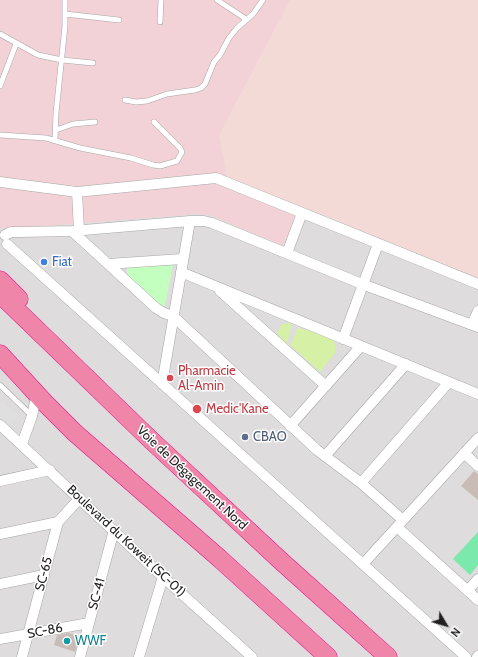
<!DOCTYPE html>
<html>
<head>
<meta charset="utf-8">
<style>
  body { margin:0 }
  #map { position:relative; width:478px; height:657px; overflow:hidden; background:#f1ebe5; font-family:Cabin,sans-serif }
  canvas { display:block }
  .north { position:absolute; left:426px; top:605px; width:40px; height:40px; -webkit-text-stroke:3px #fff; paint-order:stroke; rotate:128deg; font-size:11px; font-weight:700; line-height:16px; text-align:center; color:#1f1f1f }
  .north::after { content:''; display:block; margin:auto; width:14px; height:18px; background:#1f1f1f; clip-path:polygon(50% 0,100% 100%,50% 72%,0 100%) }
</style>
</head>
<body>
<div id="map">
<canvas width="478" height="657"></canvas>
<div class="north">N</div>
</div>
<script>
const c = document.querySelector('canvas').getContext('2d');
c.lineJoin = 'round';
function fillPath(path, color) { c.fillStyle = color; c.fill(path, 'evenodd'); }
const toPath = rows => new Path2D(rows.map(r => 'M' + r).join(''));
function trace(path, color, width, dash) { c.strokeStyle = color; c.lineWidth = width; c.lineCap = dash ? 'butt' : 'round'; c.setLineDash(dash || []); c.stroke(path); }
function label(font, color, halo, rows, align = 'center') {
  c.font = font + ' Cabin,sans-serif'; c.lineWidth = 3; c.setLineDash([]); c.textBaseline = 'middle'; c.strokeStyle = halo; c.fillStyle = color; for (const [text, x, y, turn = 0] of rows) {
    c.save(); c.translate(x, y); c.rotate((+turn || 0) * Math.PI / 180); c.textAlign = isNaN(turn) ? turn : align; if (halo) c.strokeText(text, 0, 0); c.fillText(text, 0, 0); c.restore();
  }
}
fillPath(toPath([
  [0,0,478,0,478,657,0,657]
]), '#dedcdc');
fillPath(toPath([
  [0,0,290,0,219,135,227,177,309,210,291,249,209,215,197,214,6,229,0,227]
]), '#f3d2d7');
fillPath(toPath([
  [290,0,478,0,478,278,227,177,219,135]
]), '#f4dad7');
fillPath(toPath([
  [292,323,287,344,279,340,278,333,277,333,282,324],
  [298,328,322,334,334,340,336,352,320,372,290,345]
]), '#d6f0a6');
fillPath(toPath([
  [173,265,164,309,127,277,127,267]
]), '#c3ffbe');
fillPath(toPath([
  [478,532,478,565,470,575,453,559]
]), '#7be8ac');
fillPath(toPath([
  [2,400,18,415,8,426,0,419,0,403]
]), '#dfdfdf');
fillPath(toPath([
  [474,471,478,474,478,500,461,486],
  [69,633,79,636,75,652,54,645,57,635]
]), '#c9bcb7');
const lane = toPath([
  [217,0,246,19],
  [65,14,119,20],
  [160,22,161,0],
  [0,34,38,55,62,60,93,63],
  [0,86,16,44],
  [125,100,136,102,147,101,167,94,195,90,201,88,205,84,214,62,220,55,229,38,237,28,253,14,263,0],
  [56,130,73,124,95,122],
  [0,135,46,138,80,148,131,158,153,165,160,166,177,161,182,152,180,148,154,122],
  [55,140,56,113,65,26,65,0],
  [0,385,32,416]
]);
const street = toPath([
  [0,182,77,192,216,178,478,284],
  [77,192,79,231],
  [72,231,156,308,164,313,173,316,317,450,361,483,403,520],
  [5,235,11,232,19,232,72,231,190,221,204,221,212,223,362,284,478,327],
  [7,244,466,657],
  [287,253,302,213],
  [108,264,182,259],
  [181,272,478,394],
  [220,291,326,386],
  [472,325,478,311],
  [343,339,378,244],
  [162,384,190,221],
  [0,425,163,577,252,657],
  [290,426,361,346],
  [22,444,32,416,35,402],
  [464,453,478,466],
  [325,456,406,364],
  [0,481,50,470],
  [361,483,449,382],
  [397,527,478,600],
  [0,534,58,522],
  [363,564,478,438],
  [0,584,44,575],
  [468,590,478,579],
  [0,639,89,623],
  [22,657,58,522,80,498],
  [80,657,114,530],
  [139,657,163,577],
  [477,657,478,656]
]);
const highway = toPath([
  [0,280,19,299],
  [0,294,152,441,281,561,388,657],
  [0,354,45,403,75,433,219,558,328,657]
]);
trace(lane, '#a6a6a6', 6);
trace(street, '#a6a6a6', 11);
trace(highway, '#ed1482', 19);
trace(lane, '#fff', 5);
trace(street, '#fff', 10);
trace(highway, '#f085aa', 18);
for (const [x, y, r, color] of [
  [44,262,4,"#3f7fe0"],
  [170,378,4,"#e0444e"],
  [197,409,5,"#e0444e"],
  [245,437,4,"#5c6f8a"],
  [67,641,4,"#0f9aa8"]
]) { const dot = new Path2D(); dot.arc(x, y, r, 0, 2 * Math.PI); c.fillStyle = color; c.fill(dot); trace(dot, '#fff', 1.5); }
label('13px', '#366cbe', '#fff', [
  ["Fiat",52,262]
], 'left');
label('13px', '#be3a42', '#fff', [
  ["Pharmacie",178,371],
  ["Al-Amin",178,386],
  ["Medic'Kane",206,409]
], 'left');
label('13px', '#4e5e75', '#fff', [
  ["CBAO",253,437]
], 'left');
label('13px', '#1f1f1f', '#fff', [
  ["Voie de Dégagement Nord",192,478,43],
  ["Boulevard du Koweit (SC-01)",126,541,43],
  ["SC-65",44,574,-75],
  ["SC-41",97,594,-75],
  ["SC-86",45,631,-11]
]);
label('13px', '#0d838f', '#fff', [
  ["WWF",75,641]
], 'left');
</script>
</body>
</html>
